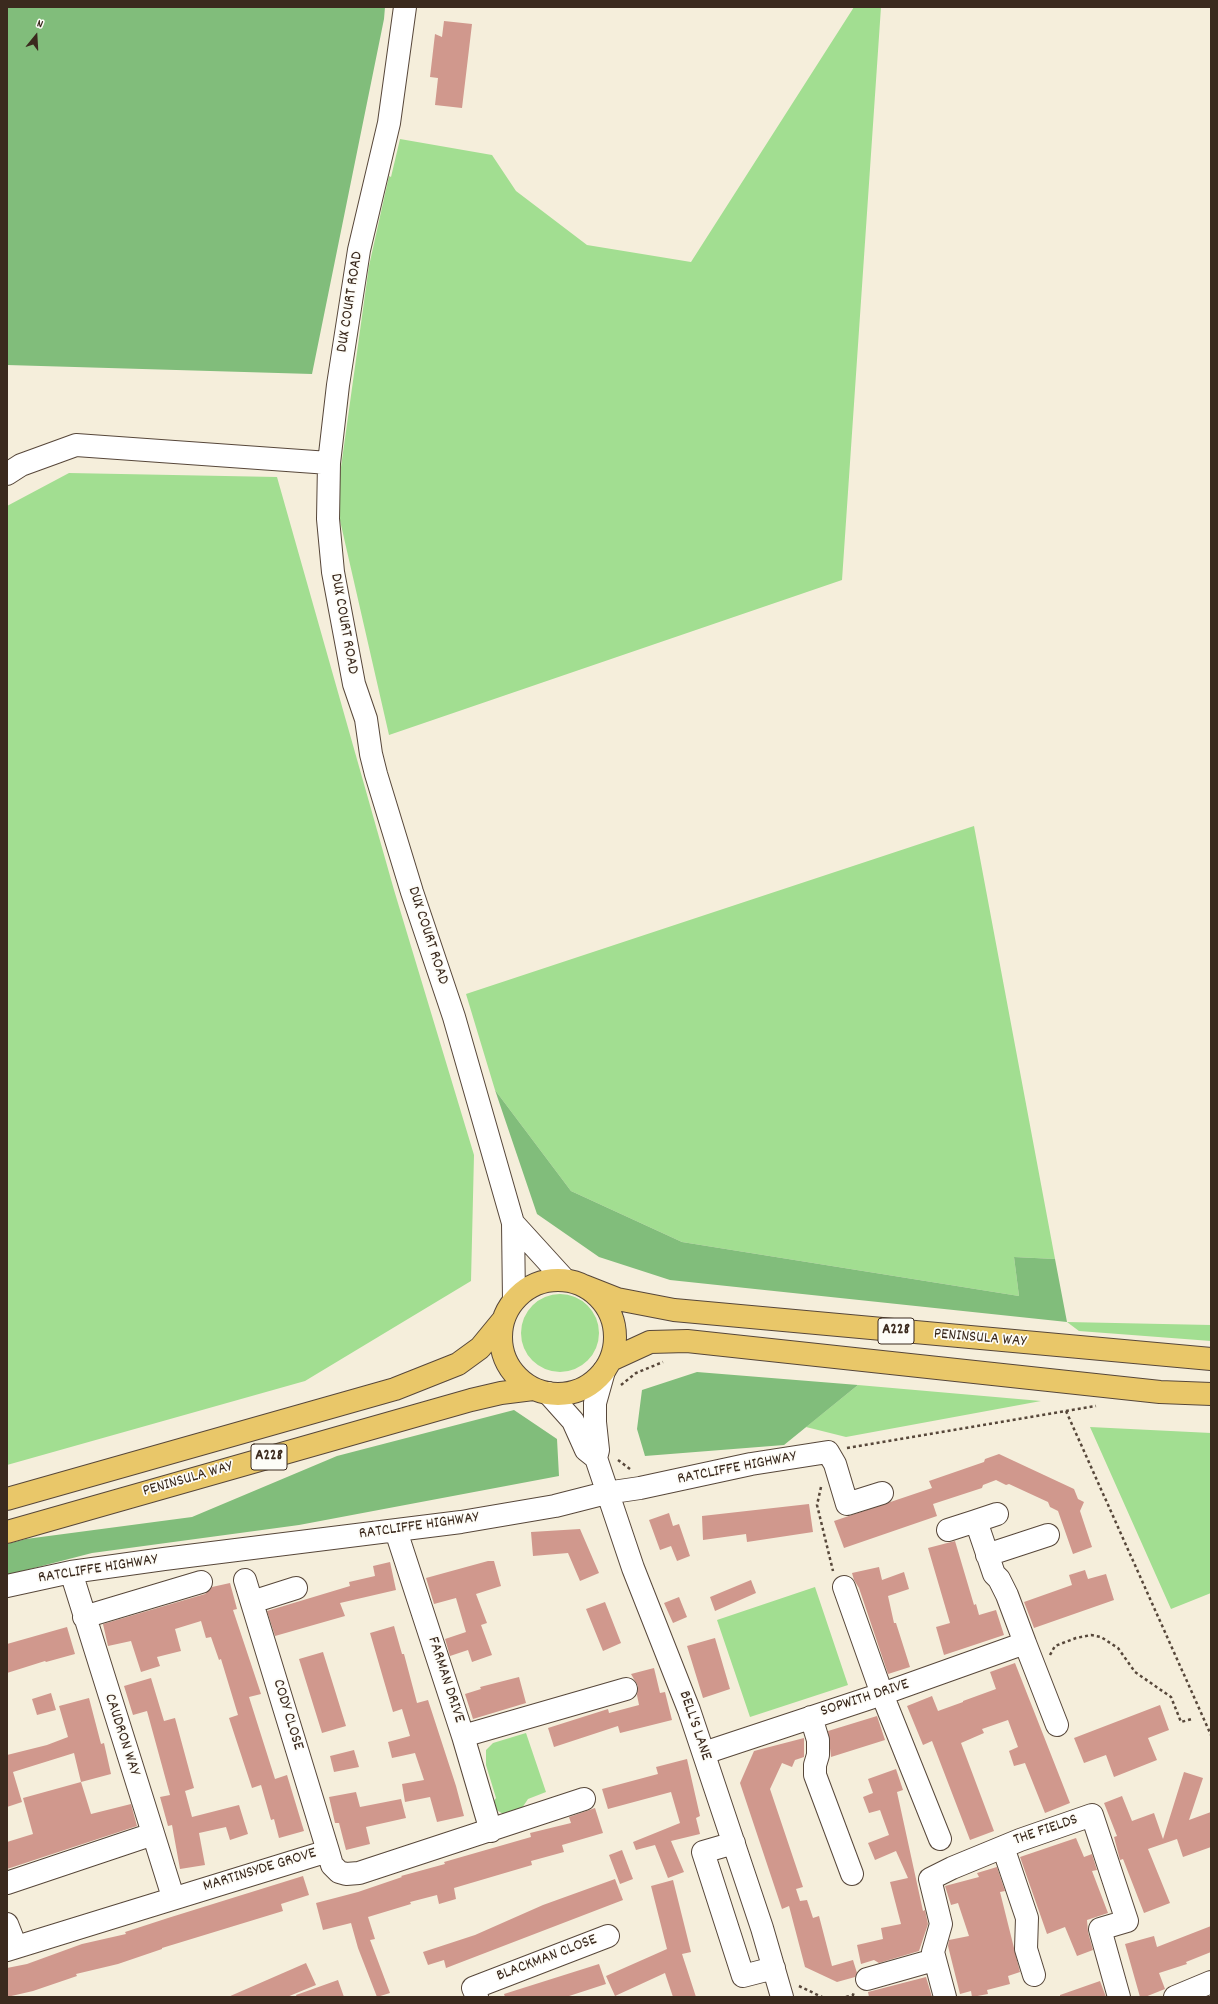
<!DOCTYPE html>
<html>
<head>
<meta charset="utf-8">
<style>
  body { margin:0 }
  #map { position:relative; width:1218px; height:2004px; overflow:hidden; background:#f5eedb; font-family:Dekko,sans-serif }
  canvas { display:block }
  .frame { position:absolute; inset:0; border:8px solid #3b2a1e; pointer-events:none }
  .north { position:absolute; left:16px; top:16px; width:40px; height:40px; -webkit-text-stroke:3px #fdfcf7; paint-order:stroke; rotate:18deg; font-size:11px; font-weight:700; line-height:16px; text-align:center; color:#3b2a1e }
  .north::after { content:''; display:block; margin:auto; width:14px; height:18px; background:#3b2a1e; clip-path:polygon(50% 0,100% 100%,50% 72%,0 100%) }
</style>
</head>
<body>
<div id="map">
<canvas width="1218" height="2004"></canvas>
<div class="frame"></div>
<div class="north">N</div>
</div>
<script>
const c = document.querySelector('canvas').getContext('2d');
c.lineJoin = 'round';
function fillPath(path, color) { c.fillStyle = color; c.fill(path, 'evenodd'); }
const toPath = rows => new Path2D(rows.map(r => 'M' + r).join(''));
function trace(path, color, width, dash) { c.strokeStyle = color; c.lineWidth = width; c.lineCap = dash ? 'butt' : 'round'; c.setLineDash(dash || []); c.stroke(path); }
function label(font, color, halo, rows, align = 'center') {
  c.font = font + ' Dekko,sans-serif'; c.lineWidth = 3.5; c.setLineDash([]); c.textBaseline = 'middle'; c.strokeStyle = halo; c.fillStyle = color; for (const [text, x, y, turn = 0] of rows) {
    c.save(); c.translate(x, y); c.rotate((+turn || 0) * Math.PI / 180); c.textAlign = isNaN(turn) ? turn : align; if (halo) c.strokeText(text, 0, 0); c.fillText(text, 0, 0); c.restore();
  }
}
fillPath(toPath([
  [854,7,881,7,842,580,389,735,336,503,369,266,389,176,391,177,400,139,492,155,516,191,587,245,691,262],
  [69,473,277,477,394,890,474,1155,471,1281,305,1381,7,1465,7,506],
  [974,826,1055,1259,1014,1257,1019,1296,682,1242,571,1191,495,1090,466,994],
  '521 1333a39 39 0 1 1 78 0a39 39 0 1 1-78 0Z',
  [1067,1322,1211,1325,1211,1341,1079,1331],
  [858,1385,1041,1401,846,1437,806,1427],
  [1090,1427,1211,1433,1211,1593,1171,1609],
  [815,1587,848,1685,750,1717,717,1620],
  [526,1733,546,1792,528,1799,522,1808,503,1814,495,1809,493,1802,496,1798,486,1765,486,1750,493,1743]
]), '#a2de91');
fillPath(toPath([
  [7,7,385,7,384,19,312,374,7,365],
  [495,1090,571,1191,682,1242,1019,1296,1014,1257,1055,1259,1067,1322,670,1280,599,1257,537,1214],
  [697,1372,858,1385,784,1445,645,1456,637,1429,642,1390],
  [514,1410,557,1439,559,1476,299,1525,92,1553,7,1575,7,1544,26,1539,192,1517,337,1456]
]), '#81bd7b');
fillPath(toPath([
  [444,21,472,24,462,108,435,105,438,78,430,77,435,34,442,37],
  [999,1454,1074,1489,1078,1499,1084,1502,1080,1511,1092,1547,1073,1554,1058,1511,1050,1507,1048,1502,1009,1484,1006,1485,996,1480,983,1485,982,1488,933,1504,937,1516,844,1548,834,1521,932,1488,929,1481,984,1462,985,1459],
  [809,1504,813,1532,747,1542,746,1534,703,1540,702,1516],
  [669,1513,673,1526,679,1524,690,1556,677,1561,671,1546,660,1550,649,1520],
  [580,1529,599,1573,580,1581,568,1553,533,1556,531,1532],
  [955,1541,974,1605,976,1604,979,1615,996,1610,1004,1635,944,1655,936,1627,950,1623,928,1548],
  [488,1561,494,1561,501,1586,476,1594,487,1623,481,1625,492,1655,472,1662,468,1650,450,1656,445,1639,466,1632,456,1598,434,1604,426,1578],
  [390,1562,396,1590,340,1603,345,1616,275,1636,267,1611,350,1586,349,1582,375,1576,373,1566],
  [879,1567,882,1580,904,1572,909,1589,888,1596,894,1623,896,1623,910,1667,888,1674,859,1588,854,1580,852,1573],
  [1085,1570,1088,1579,1106,1574,1114,1600,1034,1628,1024,1602,1072,1585,1069,1575],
  [751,1580,756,1593,715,1611,710,1597],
  [230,1583,237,1609,233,1610,261,1694,249,1697,275,1779,287,1775,304,1831,279,1838,274,1819,271,1820,261,1785,252,1788,229,1718,238,1715,221,1659,219,1660,211,1637,206,1638,201,1621,175,1629,181,1651,157,1657,160,1666,141,1672,131,1641,108,1646,103,1624,205,1594,212,1587],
  [679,1597,687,1617,673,1623,664,1603],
  [605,1602,621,1643,603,1651,586,1609],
  [394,1626,402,1654,404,1654,417,1703,428,1700,456,1786,464,1816,437,1822,430,1797,405,1802,402,1784,424,1780,415,1753,392,1758,388,1742,410,1736,402,1709,393,1712,370,1633],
  [67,1627,75,1654,46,1662,45,1661,7,1673,7,1644],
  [715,1638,730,1689,703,1698,687,1646],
  [323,1652,346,1726,322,1733,299,1659],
  [1015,1663,1070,1803,1045,1813,1025,1763,1014,1766,1009,1751,1018,1747,1008,1720,982,1729,984,1733,961,1743,994,1831,970,1840,932,1741,923,1745,907,1706,932,1696,938,1711,963,1702,963,1701,996,1689,990,1672],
  [654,1668,660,1693,665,1692,672,1720,620,1733,618,1726,554,1747,548,1728,608,1709,609,1713,639,1705,637,1695,638,1686,631,1674],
  [519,1677,526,1703,473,1719,465,1694,481,1689,480,1687],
  [151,1678,164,1721,175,1718,194,1788,185,1791,192,1817,239,1805,248,1834,230,1840,226,1827,199,1833,205,1865,180,1869,172,1825,168,1826,160,1797,170,1795,147,1711,133,1715,124,1686],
  [51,1693,56,1710,37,1715,32,1699],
  [89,1698,101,1744,104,1743,111,1774,81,1782,74,1753,13,1772,22,1802,7,1807,7,1755,47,1745,68,1737,59,1706],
  [1160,1705,1169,1730,1148,1738,1157,1760,1114,1777,1106,1755,1084,1763,1074,1738],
  [877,1716,885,1740,831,1757,828,1731],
  [804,1738,804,1757,795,1760,792,1767,782,1763,770,1789,803,1887,796,1889,800,1901,807,1900,813,1918,819,1916,832,1966,853,1960,857,1973,855,1977,837,1982,805,1967,789,1906,782,1909,740,1783,754,1751],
  [354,1750,359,1767,334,1772,330,1756],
  [687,1759,700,1816,696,1818,700,1834,671,1841,684,1872,668,1878,655,1845,636,1850,633,1842,680,1823,671,1792,608,1809,602,1789,658,1774,656,1767],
  [896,1769,903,1790,897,1792,923,1911,925,1910,928,1924,919,1951,879,1963,874,1960,861,1964,857,1945,883,1939,881,1928,901,1924,890,1882,908,1878,896,1851,875,1860,868,1843,889,1835,880,1810,869,1813,863,1797,873,1793,868,1779],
  [1184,1772,1203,1778,1189,1820,1211,1812,1211,1847,1183,1857,1177,1839,1148,1849,1170,1903,1144,1913,1123,1859,1120,1860,1114,1837,1117,1836,1104,1803,1122,1796,1132,1821,1154,1813,1163,1839],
  [81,1782,91,1814,131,1804,137,1826,7,1869,7,1842,33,1834,23,1798],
  [356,1792,360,1807,401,1799,406,1818,366,1827,370,1844,346,1850,339,1823,335,1823,329,1797],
  [595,1808,603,1833,562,1845,564,1852,531,1861,532,1865,454,1888,456,1899,439,1904,437,1895,410,1902,411,1904,368,1917,375,1939,370,1940,390,1993,377,1997,358,1948,351,1923,323,1930,316,1903,358,1892,402,1877,401,1876,445,1864,444,1862,531,1837,530,1833,571,1823,569,1817],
  [1076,1838,1084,1857,1092,1854,1097,1870,1092,1871,1108,1913,1087,1920,1088,1932,1093,1950,1077,1956,1065,1927,1047,1934,1020,1857],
  [622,1850,633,1879,620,1884,609,1855],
  [997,1867,1005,1891,1000,1892,1020,1972,1008,1976,1010,1984,987,1990,988,1994,972,1997,971,1991,960,1994,948,1946,949,1940,969,1936,958,1903,951,1905,945,1886,979,1877,977,1873],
  [303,1876,309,1895,281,1904,283,1911,162,1948,162,1949,118,1964,76,1974,77,1976,33,1991,7,1997,7,1968,27,1964,82,1944,126,1934,125,1932,168,1918],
  [615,1879,623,1900,446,1968,444,1960,428,1965,423,1952,475,1935,543,1905],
  [673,1880,691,1952,682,1954,696,1997,673,1997,665,1973,615,1996,606,1976,667,1949,651,1886],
  [1211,1926,1211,1952,1186,1962,1187,1964,1159,1973,1165,1989,1145,1997,1140,1997,1125,1944,1154,1936,1157,1947],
  [306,1963,316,1985,287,1997,228,1997],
  [599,1964,606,1984,566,1997,505,1997,504,1994],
  [926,1977,932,1997,869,1997,868,1992],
  [338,1980,344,1997,297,1997,296,1995],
  [1100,1981,1106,1997,1060,1997,1060,1995]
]), '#d0988d');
const minor = toPath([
  [405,7,389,123,359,250,338,385,329,463,328,519,333,572,354,684,366,719,371,754,376,774,412,892,454,1017,513,1223,514,1300],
  [7,474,21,465,76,445,329,463],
  [513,1223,564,1279],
  [604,1371,595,1403,595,1422,598,1450,596,1458,633,1568,689,1710,762,1928,782,1997],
  [548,1393,573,1421,586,1450,596,1458],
  [976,1521,997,1514],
  [948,1530,976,1521,994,1574,999,1579,1007,1595,1025,1643],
  [396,1531,463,1736,491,1831],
  [987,1555,1048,1535],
  [71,1572,173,1897],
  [245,1580,328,1851],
  [7,1586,71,1572,164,1559,461,1522,555,1506,606,1493,640,1488,751,1464,828,1452,835,1464,847,1504,882,1493],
  [844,1587,882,1694,940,1839],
  [252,1602,296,1588],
  [84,1617,201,1582],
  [811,1717,818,1740,818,1755,815,1765,815,1775,852,1874],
  [463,1736,626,1689],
  [704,1753,882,1694,1025,1643,1057,1725],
  [734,1843,703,1852,743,1976,774,1968],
  [1003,1847,1027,1918,1026,1949,1034,1975],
  [7,1883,153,1834],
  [7,1924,16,1947],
  [7,1950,328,1851,332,1865,339,1872,346,1874,359,1873,584,1799],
  [867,1979,934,1960],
  [477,1997,473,1988,608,1936],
  [945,1997,933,1952,941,1924,930,1879,952,1868,1020,1840,1092,1815,1127,1921,1100,1929,1119,1997],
  [1175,1997,1211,1982]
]);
const major = toPath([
  '501 1337a57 57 0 1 1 114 0a57 57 0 1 1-114 0Z',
  [584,1286,617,1299,674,1310,1211,1359],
  [613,1359,650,1342,687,1341,1160,1392,1211,1394],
  [7,1499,395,1389,458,1364,480,1348,503,1320],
  [7,1532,471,1400,501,1393,533,1389]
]);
trace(minor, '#57473a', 24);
trace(major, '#57473a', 24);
trace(toPath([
  [621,1385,636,1373,663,1362],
  [1066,1411,1211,1735],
  [847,1448,1096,1406],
  [618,1460,630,1469],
  [821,1487,817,1505,833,1571],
  [1050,1655,1055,1646,1076,1638,1091,1635,1101,1637,1118,1648,1135,1672,1171,1697,1181,1722,1192,1719],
  [799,1986,822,1997],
  [846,1997,853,1995,854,1992]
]), '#57473a', 2.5, [3, 3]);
trace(minor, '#fff', 22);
trace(major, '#e9c769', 22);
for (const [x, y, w] of [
  [896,1331,36],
  [269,1457,36]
]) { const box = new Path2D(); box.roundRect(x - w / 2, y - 13, w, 26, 3); c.fillStyle = '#fdfcf7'; c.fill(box); trace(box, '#3b2a1e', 1); }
label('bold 15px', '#3b2a1e', null, [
  ["A228",896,1331],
  ["A228",269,1457]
]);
label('16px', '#3b2a1e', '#fdfcf7', [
  ["DUX COURT ROAD",351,302,-81],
  ["DUX COURT ROAD",343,624,80],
  ["DUX COURT ROAD",427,936,72],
  ["PENINSULA WAY",980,1339,5],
  ["RATCLIFFE HIGHWAY",737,1469,-11],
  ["PENINSULA WAY",188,1480,-16],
  ["RATCLIFFE HIGHWAY",419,1527,-8],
  ["RATCLIFFE HIGHWAY",98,1570,-9],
  ["FARMAN DRIVE",445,1680,72],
  ["SOPWITH DRIVE",865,1699,-18],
  ["CODY CLOSE",287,1715,73],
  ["BELL'S LANE",694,1726,71],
  ["CAUDRON WAY",121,1735,72],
  ["THE FIELDS",1046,1831,-19],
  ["MARTINSYDE GROVE",260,1871,-17],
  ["BLACKMAN CLOSE",547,1959,-21]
]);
</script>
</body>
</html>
